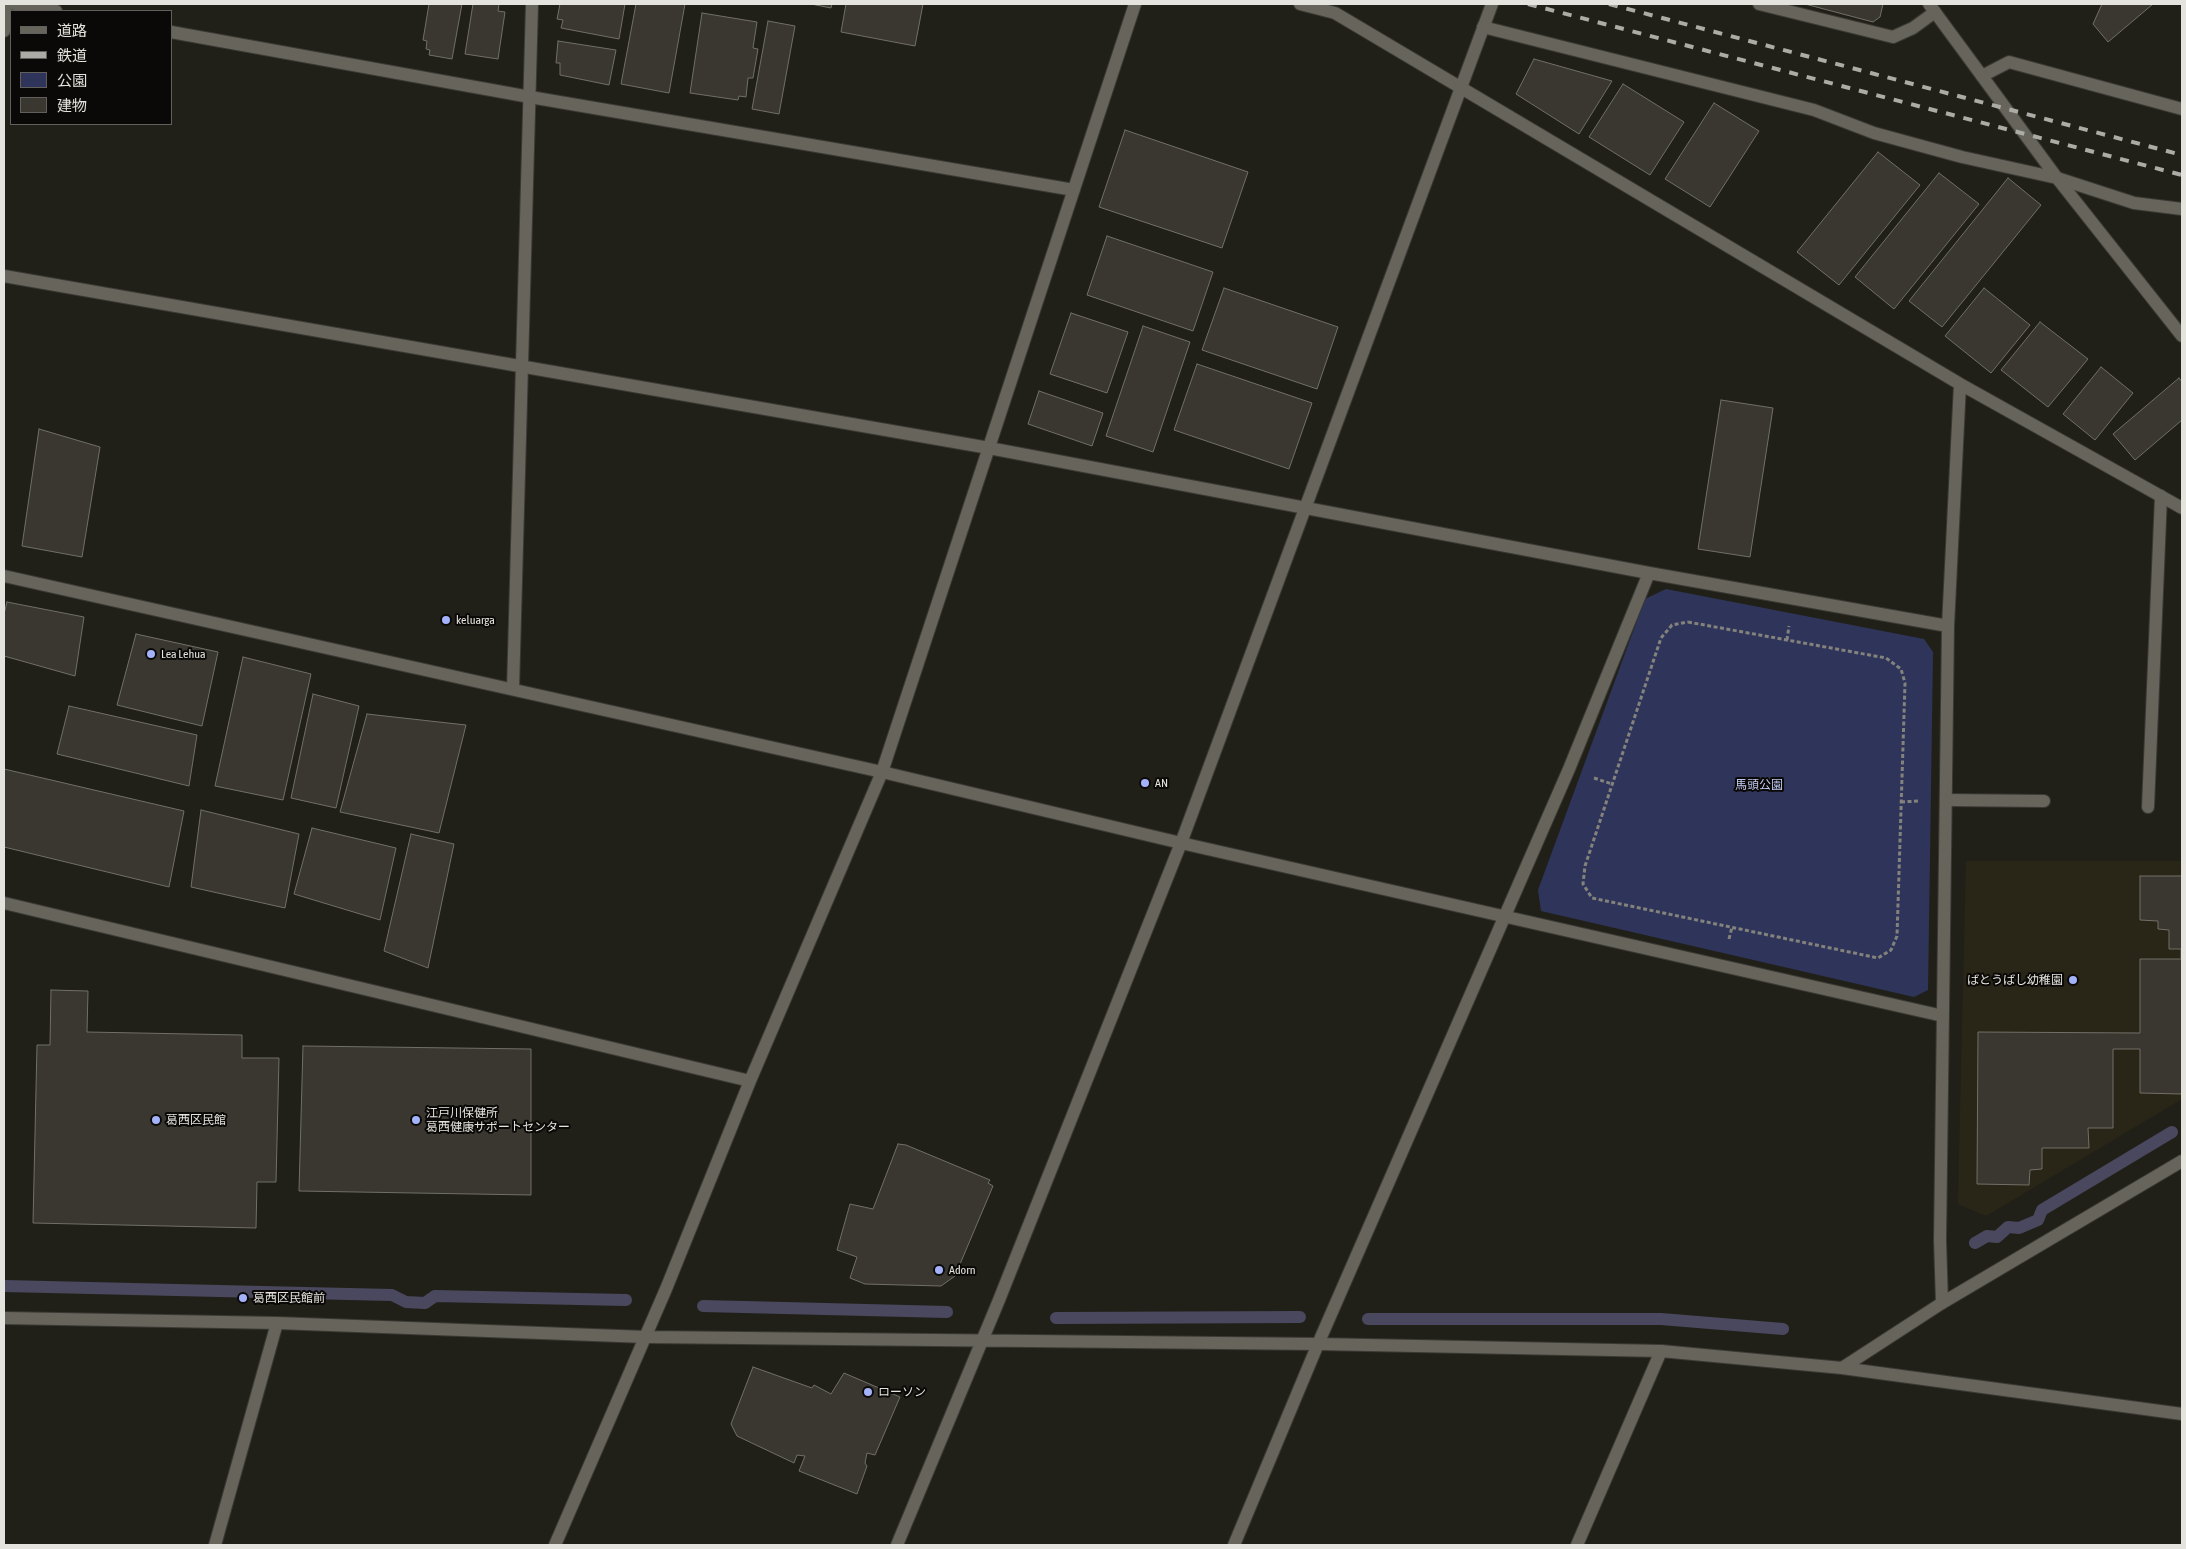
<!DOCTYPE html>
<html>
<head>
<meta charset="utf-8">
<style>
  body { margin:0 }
  #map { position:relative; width:2186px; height:1549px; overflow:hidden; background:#212018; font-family:"Asap Condensed","Noto Sans JP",sans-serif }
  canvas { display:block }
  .frame { position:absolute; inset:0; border:5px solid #e4e3de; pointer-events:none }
  .legend { position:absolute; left:10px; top:10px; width:162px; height:115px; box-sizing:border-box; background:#0a0907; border:1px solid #61605d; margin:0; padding:6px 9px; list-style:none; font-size:15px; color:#e4e3de }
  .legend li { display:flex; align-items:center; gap:10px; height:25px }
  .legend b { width:25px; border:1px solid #61605d }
</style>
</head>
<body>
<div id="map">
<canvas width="2186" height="1549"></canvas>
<div class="frame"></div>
<ul class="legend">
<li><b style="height:6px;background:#66645b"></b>道路</li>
<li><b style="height:6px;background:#acaba5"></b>鉄道</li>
<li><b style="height:14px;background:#2f355a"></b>公園</li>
<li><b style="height:14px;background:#39372f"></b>建物</li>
</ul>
</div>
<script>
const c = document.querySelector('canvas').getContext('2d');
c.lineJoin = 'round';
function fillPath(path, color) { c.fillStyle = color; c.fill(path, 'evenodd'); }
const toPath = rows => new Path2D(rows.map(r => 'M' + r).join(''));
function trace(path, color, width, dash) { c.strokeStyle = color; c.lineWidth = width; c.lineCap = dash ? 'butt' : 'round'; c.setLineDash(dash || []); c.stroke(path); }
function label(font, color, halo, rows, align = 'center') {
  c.font = font + ' "Asap Condensed","Noto Sans JP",sans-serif'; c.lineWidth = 4; c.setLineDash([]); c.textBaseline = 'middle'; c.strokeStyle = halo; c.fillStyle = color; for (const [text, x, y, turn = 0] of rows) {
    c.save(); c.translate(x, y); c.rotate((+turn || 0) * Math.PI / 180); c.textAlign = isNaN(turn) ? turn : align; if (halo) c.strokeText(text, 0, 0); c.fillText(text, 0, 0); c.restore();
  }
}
fillPath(toPath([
  [1966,861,2182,861,2182,1099,1986,1216,1958,1204]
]), '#292618');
fillPath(toPath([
  [1666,589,1924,639,1933,652,1928,990,1914,997,1541,911,1538,890,1645,599]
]), '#2f355a');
trace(toPath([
  [1975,1243,1987,1236,1997,1237,2008,1227,2019,1228,2038,1220,2042,1210,2172,1132],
  [4,1286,392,1295,406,1302,425,1303,435,1296,626,1300],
  [703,1306,947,1312],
  [1056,1318,1300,1317],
  [1368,1319,1661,1319,1783,1329]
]), '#49485e', 12);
const building = toPath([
  [429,4,462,4,452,59,429,55,430,50,426,49,427,41,423,40,429,4],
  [473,4,499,4,498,11,505,12,498,59,465,54,473,4],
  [560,4,625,4,619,39,561,28,563,20,557,19,560,4],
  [636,4,685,4,669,93,621,84,636,4],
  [811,4,832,4,831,8,811,4],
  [846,4,923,4,915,46,841,32,846,4],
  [1805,4,1883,4,1880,17,1873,22,1805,4],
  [2102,4,2153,4,2108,42,2093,24,2102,4],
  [702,13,757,22,753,48,758,49,753,78,748,78,746,97,739,96,738,100,690,93,702,13],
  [768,21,795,26,779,114,752,109,768,21],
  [558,41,616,50,609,85,560,75,560,63,556,63,558,41],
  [1534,59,1612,81,1579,134,1516,94,1534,59],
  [1623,84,1684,122,1650,175,1589,137,1623,84],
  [1714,103,1759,131,1710,207,1665,179,1714,103],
  [1125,130,1248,172,1222,248,1099,207,1125,130],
  [1878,152,1920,185,1839,285,1797,252,1878,152],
  [1939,173,1979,204,1894,309,1855,277,1939,173],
  [2008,178,2041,205,1942,327,1909,301,2008,178],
  [1107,236,1213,272,1193,331,1087,295,1107,236],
  [1224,288,1338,327,1317,389,1202,350,1224,288],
  [1984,288,2030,325,1991,373,1945,336,1984,288],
  [1071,313,1128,332,1107,393,1050,374,1071,313],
  [2040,322,2088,359,2048,407,2001,370,2040,322],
  [1143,326,1190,342,1153,452,1106,436,1143,326],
  [1197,364,1312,403,1289,469,1174,430,1197,364],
  [2101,367,2133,393,2095,440,2063,414,2101,367],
  [2179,378,2182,382,2182,420,2135,460,2113,434,2179,378],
  [1039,391,1103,413,1092,446,1028,424,1039,391],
  [1721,400,1773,408,1750,557,1698,549,1721,400],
  [39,429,100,447,82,557,22,546,39,429],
  [7,602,84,617,75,676,4,656,4,614,7,602],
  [136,634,218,652,202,726,117,705,136,634],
  [243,657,311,674,283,800,215,786,243,657],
  [313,694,359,706,336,808,291,798,313,694],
  [69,706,197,735,189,786,57,754,69,706],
  [367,714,466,725,439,833,340,812,367,714],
  [4,769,184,811,169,887,4,847,4,769],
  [201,810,299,834,285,908,191,887,201,810],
  [312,828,396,848,380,920,294,894,312,828],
  [411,834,454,844,428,968,384,951,411,834],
  [2140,876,2182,876,2182,1094,2140,1093,2140,1049,2113,1049,2113,1128,2088,1128,2089,1148,2042,1148,2042,1169,2030,1170,2029,1185,1977,1184,1978,1032,2140,1033,2140,959,2181,959,2181,949,2169,949,2169,930,2158,929,2158,921,2140,920,2140,876],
  [51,990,88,991,87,1032,242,1035,242,1058,279,1058,276,1182,257,1182,256,1228,33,1223,37,1045,50,1045,51,990],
  [303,1046,531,1049,531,1195,299,1191,303,1046],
  [898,1144,906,1145,990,1180,988,1183,993,1186,955,1276,941,1286,865,1284,850,1278,857,1257,837,1250,850,1204,873,1209,898,1144],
  [753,1367,812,1388,814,1385,831,1394,844,1373,900,1397,875,1455,867,1453,865,1463,867,1466,857,1494,799,1471,805,1456,797,1455,794,1463,737,1436,731,1424,753,1367]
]);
fillPath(building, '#39372f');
trace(building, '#716f66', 1);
const service = toPath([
  [1947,800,2044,801],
  [2148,807,2161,496]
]);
const minor = toPath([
  [15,4,56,11],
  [1300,4,1335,13,1960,384,2182,508],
  [1759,4,1893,37,1913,28,1935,12],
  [1483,27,1814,110,1874,133,1962,157,2057,178,2134,203,2182,209],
  [4,31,6,4],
  [171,32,530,97,1074,190],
  [1982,76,2009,62,2182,109],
  [4,276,989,448,1649,573,1948,626],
  [513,689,532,4],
  [1181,843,1943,1016],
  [4,903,750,1081],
  [1942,1303,1940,1240,1948,626,1960,384],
  [215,1545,277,1323],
  [555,1545,666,1289,750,1081,882,772,1135,4],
  [1234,1545,1318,1344,1569,769,1649,573],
  [1577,1545,1661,1351]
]);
const tertiary = toPath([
  [1929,4,2057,178,2182,336],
  [4,576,882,772,1181,843],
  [4,1318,277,1323,646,1337,1318,1344,1661,1351,1842,1368,2182,1414],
  [1842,1368,1942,1303,2182,1161],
  [897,1545,999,1300,1181,843,1492,4]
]);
trace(service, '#3b3934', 14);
trace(minor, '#3b3934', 14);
trace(tertiary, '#3b3934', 14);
trace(toPath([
  [1688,622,1886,658,1901,669,1905,683,1897,936,1891,950,1878,958,1592,898,1583,884,1585,866,1661,638,1672,625,1688,622],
  [1787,640,1789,626],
  [1594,778,1612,784],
  [1901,802,1918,801],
  [1729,939,1732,927]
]), '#83827c', 3, [4, 2.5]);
trace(service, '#66645b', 12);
trace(minor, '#66645b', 12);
trace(tertiary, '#66645b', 12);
trace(toPath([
  [1528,4,2182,175],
  [1609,4,2182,155]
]), '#acaba5', 4, [9, 9]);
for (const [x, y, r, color] of [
  [446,620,5,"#a4b2fc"],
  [151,654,5,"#a4b2fc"],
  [1145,783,5,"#a4b2fc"],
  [2073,980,5,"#a4b2fc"],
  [156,1120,5,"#a4b2fc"],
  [416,1120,5,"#a4b2fc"],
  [939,1270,5,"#a4b2fc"],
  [243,1298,5,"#a4b2fc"],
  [868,1392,5,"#a4b2fc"]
]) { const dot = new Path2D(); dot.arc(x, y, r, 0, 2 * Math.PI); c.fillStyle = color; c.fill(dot); trace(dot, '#0a0907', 2); }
label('12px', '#e4e3de', '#0a0907', [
  ["keluarga",456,620],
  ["Lea Lehua",161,654],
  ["AN",1155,783],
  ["ばとうばし幼稚園",2063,980,"right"],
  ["江戸川保健所",426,1113],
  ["葛西健康サポートセンター",426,1127],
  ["葛西区民館",166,1120],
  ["Adorn",949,1270],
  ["葛西区民館前",253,1298],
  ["ローソン",878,1392]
], 'left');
label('12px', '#c1caf4', '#0a0907', [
  ["馬頭公園",1759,785]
]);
</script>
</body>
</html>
